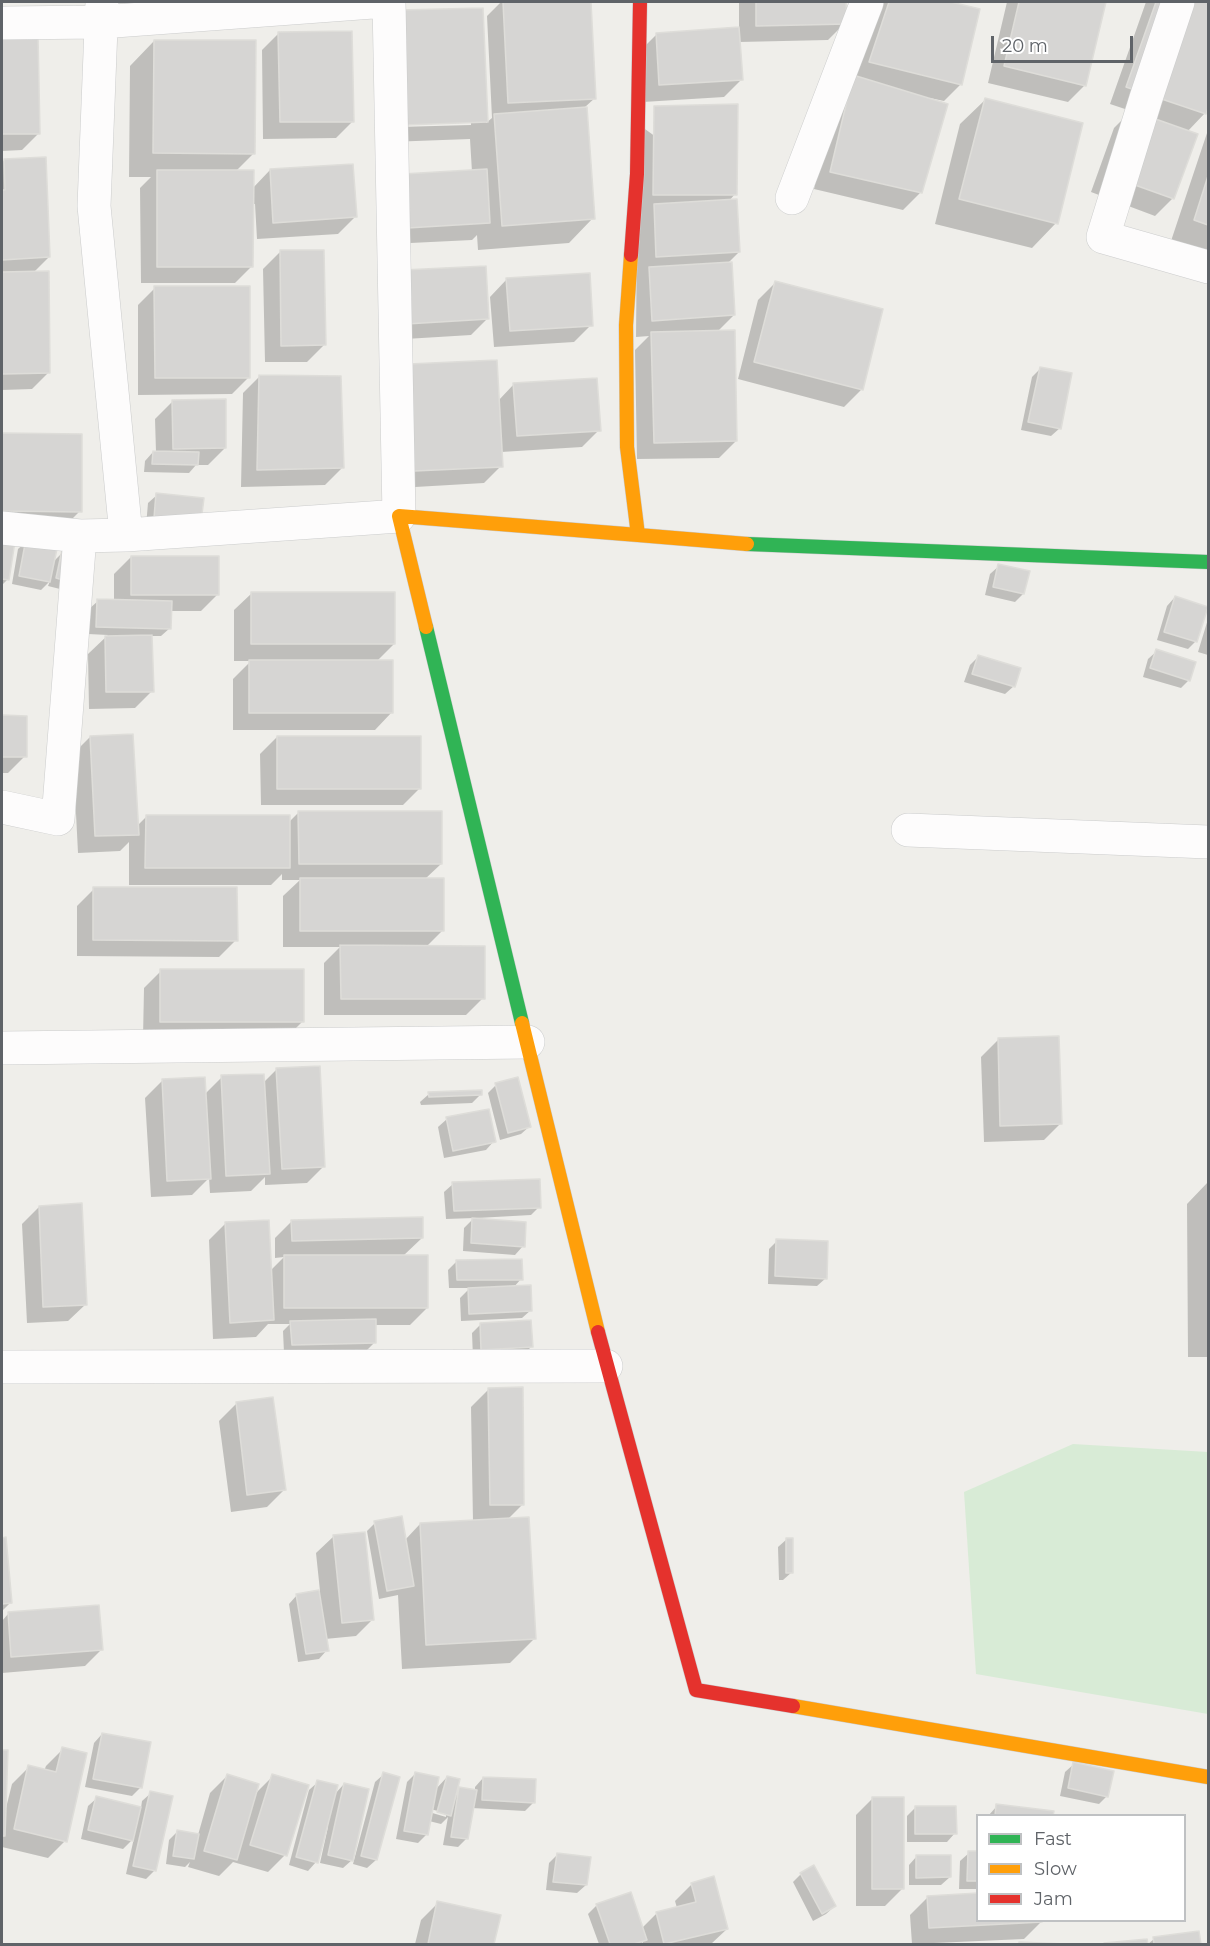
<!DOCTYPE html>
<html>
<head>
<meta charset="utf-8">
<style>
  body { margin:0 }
  #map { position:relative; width:1210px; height:1946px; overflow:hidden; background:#efeeea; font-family:Montserrat,sans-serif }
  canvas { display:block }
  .frame { position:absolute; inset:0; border:3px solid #5f6368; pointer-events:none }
  .legend { position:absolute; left:976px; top:1814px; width:210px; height:108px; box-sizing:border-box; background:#fff; border:2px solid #bfc1c3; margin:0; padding:8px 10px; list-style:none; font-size:18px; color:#5f6368 }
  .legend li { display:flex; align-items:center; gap:12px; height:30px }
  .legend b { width:30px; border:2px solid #bfc1c3 }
  .scale { position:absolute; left:991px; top:36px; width:142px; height:27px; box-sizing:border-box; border:3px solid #5f6368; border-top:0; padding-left:8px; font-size:18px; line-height:21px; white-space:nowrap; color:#5f6368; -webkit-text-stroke:4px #fff; paint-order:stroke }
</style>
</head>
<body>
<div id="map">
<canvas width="1210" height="1946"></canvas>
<div class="frame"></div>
<ul class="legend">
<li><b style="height:8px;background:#30b455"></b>Fast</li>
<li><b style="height:8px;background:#ff9f0a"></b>Slow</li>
<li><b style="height:8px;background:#e5322d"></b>Jam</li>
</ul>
<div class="scale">20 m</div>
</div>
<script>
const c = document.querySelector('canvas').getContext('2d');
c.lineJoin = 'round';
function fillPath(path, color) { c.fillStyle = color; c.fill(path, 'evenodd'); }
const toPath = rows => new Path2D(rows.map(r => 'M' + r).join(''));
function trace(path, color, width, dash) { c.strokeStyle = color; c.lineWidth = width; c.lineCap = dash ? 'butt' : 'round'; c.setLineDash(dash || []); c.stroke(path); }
fillPath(toPath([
  [1073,1444,1208,1452,1208,1714,976,1674,964,1492]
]), '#d8ebd6');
fillPath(toPath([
  [501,2,590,2,595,98,585,107,593,218,569,243,478,250,477,235,472,240,390,244,387,193,404,176,472,172,470,139,389,142,384,29,401,12,482,9,486,123,492,118,487,16],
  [471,122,471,125,398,127,398,124],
  [739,2,845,2,845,23,828,40,739,42,741,80,724,97,643,102,640,51,657,34,739,29],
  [881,2,945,2,978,10,961,84,944,101,930,98,920,193,903,210,814,189,836,94],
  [1007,2,1104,2,1085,85,1068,102,988,83],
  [1146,2,1208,2,1208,103,1205,113,1187,132,1196,135,1172,199,1155,216,1091,192,1114,128,1131,111,1110,104],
  [279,33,353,121,336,138,263,139,262,50],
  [2,37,39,133,22,150,2,151],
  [154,41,254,153,236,171,252,189,270,170,355,217,338,234,257,239,255,204,252,204,252,266,235,283,141,283,140,188,151,177,129,177,130,66],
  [985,100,1056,223,1032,248,935,224,960,124],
  [638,124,735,194,729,201,739,252,727,264,734,315,717,332,736,441,719,458,637,459,635,350,649,336,636,337],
  [1208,130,1208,257,1170,244],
  [4,160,49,257,33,273,49,372,32,389,2,390,2,163],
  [280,252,324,345,307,362,265,362,263,269],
  [507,279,591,325,574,342,494,347,490,297],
  [775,283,881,310,861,390,844,407,738,379,758,300],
  [155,288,249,377,232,394,138,395,138,305],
  [387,289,488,318,471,335,389,340],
  [1040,369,1060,428,1051,436,1021,430,1032,377],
  [260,376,342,468,325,485,241,487,243,393],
  [392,382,498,401,514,384,599,430,582,447,501,452,501,466,484,483,398,488],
  [172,402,225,448,208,465,196,465,189,473,144,472,145,461,153,452,156,452,155,419],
  [2,434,81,435,80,511,63,528,2,528],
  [157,495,191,530,146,526,148,503],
  [2,534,8,579,2,585],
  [27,541,53,562,63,552,60,589,48,586,50,581,41,590,12,584,18,549],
  [131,557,218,594,201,611,170,611,170,628,161,636,151,636,152,691,135,708,89,709,88,654,108,635,88,634,89,609,98,601,114,601,114,574],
  [999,566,1023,594,1015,602,985,595,990,574],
  [252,593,394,644,376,662,392,712,375,730,233,730,233,679,251,661,234,661,234,610],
  [1175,597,1196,641,1188,649,1157,640,1167,606],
  [1208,619,1208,655,1198,652],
  [1157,651,1189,680,1181,688,1143,677,1148,659],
  [978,657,1014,686,1005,694,964,682,970,665],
  [2,717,26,717,25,756,8,773,2,773],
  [90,737,137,826,146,817,289,822,299,812,441,864,425,879,443,930,426,947,483,998,466,1015,324,1015,324,963,340,947,283,947,283,896,300,880,282,880,282,874,271,885,129,885,129,842,120,851,78,853,73,754],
  [277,737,420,788,403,805,261,805,260,754],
  [94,889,236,940,219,957,77,956,77,906],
  [161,971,303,1021,286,1038,143,1038,144,988],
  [998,1040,1061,1123,1044,1140,984,1142,981,1057],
  [277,1069,324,1166,307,1183,265,1185,265,1177,251,1191,210,1193,209,1178,192,1195,151,1197,145,1098,162,1081,205,1094,222,1077,263,1083],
  [496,1085,530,1126,521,1134,500,1140,488,1093],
  [429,1094,481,1094,472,1103,421,1105,420,1102],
  [447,1119,494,1141,486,1150,444,1158,438,1127],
  [1208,1182,1208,1357,1188,1357,1187,1204],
  [453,1184,539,1207,531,1215,477,1218,477,1220,523,1246,515,1255,463,1251,464,1228,474,1218,446,1219,444,1192],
  [39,1207,86,1304,68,1321,27,1323,22,1224],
  [292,1221,422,1238,403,1256,427,1308,410,1325,374,1325,375,1342,366,1351,284,1353,283,1331,290,1324,268,1324,256,1337,213,1339,209,1240,226,1223,270,1271,284,1257,275,1258,275,1238],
  [777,1241,826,1278,817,1286,768,1284,769,1249],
  [457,1261,521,1279,513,1288,531,1310,522,1318,461,1321,460,1298,470,1288,449,1288,448,1270],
  [481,1324,531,1347,523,1355,473,1358,472,1333],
  [488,1390,523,1504,507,1520,534,1639,510,1663,402,1669,398,1595,379,1599,367,1531,375,1523,405,1540,420,1524,473,1522,471,1407],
  [236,1404,284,1490,267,1507,231,1512,219,1421],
  [334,1536,373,1619,356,1636,325,1639,327,1650,319,1659,298,1662,289,1604,297,1595,320,1591,316,1553],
  [2,1539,5,1539,11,1602,2,1611],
  [787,1539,792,1572,783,1580,779,1580,778,1547],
  [8,1614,102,1649,85,1666,2,1673,2,1621],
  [102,1734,140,1788,132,1796,85,1787,94,1743],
  [63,1749,65,1841,48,1858,2,1847,2,1751,7,1752,5,1808,6,1808,12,1784,29,1767,44,1771,46,1766],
  [1074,1764,1107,1796,1099,1804,1060,1796,1065,1772],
  [384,1774,376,1860,367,1868,353,1864,375,1782],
  [415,1774,436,1789,447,1777,455,1793,460,1788,475,1791,475,1787,483,1778,533,1803,525,1811,472,1808,467,1838,458,1847,443,1845,448,1817,441,1824,429,1821,426,1835,418,1843,396,1839,407,1782],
  [430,1809,446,1813,446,1817,429,1812],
  [227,1776,255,1794,273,1776,285,1855,268,1872,233,1862,219,1876,188,1867,190,1862,185,1867,166,1864,169,1840,177,1832,198,1835,210,1793],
  [318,1782,334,1795,344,1784,352,1860,343,1868,320,1863,328,1827,326,1826,316,1862,308,1871,289,1865,309,1790],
  [151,1793,155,1870,146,1879,126,1874,134,1838,123,1849,81,1839,88,1806,97,1798,141,1808,142,1801],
  [873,1798,902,1889,885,1906,856,1906,856,1815],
  [997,1806,1052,1816,988,1816],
  [915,1808,955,1833,947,1842,907,1842,907,1816],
  [969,1853,978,1853,978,1889,959,1889,960,1861],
  [557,1855,586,1885,577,1893,546,1890,549,1863],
  [917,1856,950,1877,941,1885,909,1885,909,1865],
  [801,1874,835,1906,826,1914,813,1921,793,1882],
  [692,1884,727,1929,711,1944,643,1944,643,1942,640,1944,599,1944,588,1914,596,1906,630,1894,642,1928,657,1913,677,1908,675,1901],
  [927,1898,978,1920,1041,1922,1024,1939,912,1944,910,1915],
  [438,1903,499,1916,493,1944,415,1944,421,1920],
  [1197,1932,1199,1944,1148,1944,1154,1939],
  [1146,1941,1146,1944,1105,1944]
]), '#0003');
const building = toPath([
  [503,2,591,2,596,99,508,103,503,2],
  [756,2,846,2,847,24,756,26,756,2],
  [889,2,951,2,980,9,962,85,869,62,889,2],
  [1019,2,1106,2,1086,86,1004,66,1019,2],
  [1156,2,1208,2,1208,108,1206,114,1126,87,1156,2],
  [483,8,488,122,405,125,400,10,483,8],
  [739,27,743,80,659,85,656,33,739,27],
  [352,31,354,122,280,122,278,32,352,31],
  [2,36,38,36,40,134,2,134,2,36],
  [154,40,256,40,255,154,153,153,154,40],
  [853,75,948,104,922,193,830,172,853,75],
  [985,98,1083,123,1058,224,959,199,985,98],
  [738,104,737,195,653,195,654,106,738,104],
  [587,107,595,219,502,226,494,114,587,107],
  [1130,110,1198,134,1174,199,1107,175,1130,110],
  [46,157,50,257,2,260,2,190,5,190,4,159,46,157],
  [353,164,357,217,273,223,270,169,353,164],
  [487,169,490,223,407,228,403,174,487,169],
  [157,170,254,170,253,267,157,267,157,170],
  [1208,176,1208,225,1194,220,1208,176],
  [737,199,740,252,656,257,654,204,737,199],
  [280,250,324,250,326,345,281,346,280,250],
  [732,262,735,315,652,321,649,267,732,262],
  [486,266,489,319,406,324,403,270,486,266],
  [49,271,50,373,2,374,2,272,49,271],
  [590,273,593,326,510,331,506,278,590,273],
  [775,281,883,309,863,390,754,362,775,281],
  [154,286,250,286,250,378,155,378,154,286],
  [735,330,737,441,654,443,651,332,735,330],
  [497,360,503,467,414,471,409,364,497,360],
  [1040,367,1072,373,1061,429,1028,422,1040,367],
  [259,375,341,376,344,468,257,470,259,375],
  [597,378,601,431,517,436,513,383,597,378],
  [226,399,226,448,173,449,172,400,226,399],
  [2,433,82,434,82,512,2,511,2,433],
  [153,451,199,452,198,465,152,464,153,451],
  [156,493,204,498,201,522,154,518,156,493],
  [2,533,16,535,9,580,2,579,2,533],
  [26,539,58,544,50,582,19,576,26,539],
  [62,550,77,555,70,582,56,578,62,550],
  [131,556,219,556,219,595,131,595,131,556],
  [998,564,1030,571,1024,594,993,587,998,564],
  [251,592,395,592,395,644,251,644,251,592],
  [1175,596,1208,607,1197,642,1164,632,1175,596],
  [97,599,172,601,171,629,96,627,97,599],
  [152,635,154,692,106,692,105,636,152,635],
  [1156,649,1196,662,1190,681,1150,668,1156,649],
  [978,655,1021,668,1015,687,972,674,978,655],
  [249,660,393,660,393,713,249,713,249,660],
  [2,715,27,716,27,757,2,757,2,715],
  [133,734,139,835,95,836,90,736,133,734],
  [277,736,421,736,421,789,277,789,277,736],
  [298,811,442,811,442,864,299,864,298,811],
  [146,815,290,815,290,868,145,868,146,815],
  [300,878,444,878,444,931,300,931,300,878],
  [93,887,237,887,238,941,93,940,93,887],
  [340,945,485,946,485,999,341,999,340,945],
  [160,969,304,969,304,1022,160,1022,160,969],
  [1059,1036,1062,1124,1000,1126,998,1038,1059,1036],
  [320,1066,325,1167,282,1169,276,1068,320,1066],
  [264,1074,270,1174,226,1176,221,1075,264,1074],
  [205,1077,211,1179,167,1181,162,1079,205,1077],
  [518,1077,531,1127,508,1133,495,1083,518,1077],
  [482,1090,482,1095,429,1097,428,1092,482,1090],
  [489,1109,496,1142,453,1151,446,1117,489,1109],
  [540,1179,541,1208,454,1211,452,1182,540,1179],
  [82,1203,87,1305,43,1307,39,1206,82,1203],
  [423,1217,423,1238,292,1241,291,1220,423,1217],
  [472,1218,526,1222,525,1247,471,1243,472,1218],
  [269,1220,274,1320,230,1323,225,1222,269,1220],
  [776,1239,828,1241,827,1279,775,1276,776,1239],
  [284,1255,428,1255,428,1308,284,1308,284,1255],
  [522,1259,523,1280,457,1280,456,1260,522,1259],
  [531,1285,532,1311,469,1314,468,1288,531,1285],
  [376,1319,376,1343,292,1345,290,1321,376,1319],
  [531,1320,533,1347,481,1350,480,1323,531,1320],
  [523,1387,524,1505,490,1505,488,1388,523,1387],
  [273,1397,286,1490,247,1495,236,1402,273,1397],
  [402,1516,414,1586,387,1591,374,1521,402,1516],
  [529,1517,536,1639,426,1645,420,1523,529,1517],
  [365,1532,374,1620,342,1623,333,1535,365,1532],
  [6,1537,12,1603,2,1604,2,1538,6,1537],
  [786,1538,793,1538,793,1573,786,1573,786,1538],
  [319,1590,329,1651,306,1654,296,1594,319,1590],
  [99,1605,103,1650,11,1657,8,1612,99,1605],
  [102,1733,151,1742,142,1788,93,1779,102,1733],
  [62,1747,87,1753,67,1842,14,1829,28,1765,56,1772,62,1747],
  [2,1750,8,1750,5,1836,2,1836,2,1750],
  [1073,1762,1114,1771,1108,1797,1068,1788,1073,1762],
  [383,1772,400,1777,377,1860,361,1856,383,1772],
  [415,1772,439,1777,428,1835,404,1831,415,1772],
  [227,1774,259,1784,237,1860,204,1851,227,1774],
  [272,1774,309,1785,287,1856,250,1845,272,1774],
  [447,1776,460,1779,451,1816,437,1812,447,1776],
  [483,1777,536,1779,535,1803,482,1800,483,1777],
  [317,1780,338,1785,318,1863,296,1857,317,1780],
  [344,1783,369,1789,353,1861,328,1855,344,1783],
  [459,1787,477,1790,468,1839,451,1837,459,1787],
  [150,1791,173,1796,156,1871,133,1866,150,1791],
  [96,1796,141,1807,133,1841,88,1830,96,1796],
  [872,1797,904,1797,904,1889,872,1889,872,1797],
  [996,1804,1054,1811,1053,1816,995,1816,996,1804],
  [915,1806,956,1806,957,1834,915,1834,915,1806],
  [177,1830,199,1834,194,1859,173,1856,177,1830],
  [968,1851,978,1851,978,1881,967,1881,968,1851],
  [557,1853,591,1857,587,1885,553,1882,557,1853],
  [916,1855,951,1855,951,1877,916,1878,916,1855],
  [814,1865,836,1906,822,1914,800,1873,814,1865],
  [714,1876,728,1929,664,1944,656,1912,696,1902,691,1883,714,1876],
  [631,1892,647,1940,634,1944,610,1944,596,1904,631,1892],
  [978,1893,978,1920,1042,1920,1042,1922,929,1928,927,1896,978,1893],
  [437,1901,501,1915,494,1944,428,1944,437,1901],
  [1199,1931,1201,1944,1154,1944,1153,1937,1199,1931],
  [1147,1939,1148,1944,1104,1944,1104,1943,1147,1939],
  [1019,1942,1065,1944,1019,1944,1019,1942]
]);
fillPath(building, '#d6d5d3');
trace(building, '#deddd9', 1.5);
const street = toPath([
  [102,2,94,206,126,535],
  [1178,2,1146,98,1103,237,1208,267],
  [2,23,101,22,373,2],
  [792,198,867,2],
  [2,528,80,536,126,535,399,516,389,2],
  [2,807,58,819,80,536],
  [908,830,1208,842],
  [2,1048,528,1042],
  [2,1367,606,1366]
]);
const fast = toPath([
  [747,544,1208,562],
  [426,627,522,1023]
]);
const slow = toPath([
  [631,255,626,325,627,447,638,535,747,544],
  [426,627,399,516,638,535],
  [522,1023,598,1332],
  [793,1706,1208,1777]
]);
const jam = toPath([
  [631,255,637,174,640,2],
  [598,1332,696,1690,793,1706]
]);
trace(street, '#cbcccc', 34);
trace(fast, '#cacacb', 15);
trace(slow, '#cacacb', 15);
trace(jam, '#cacacb', 15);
trace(street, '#fdfcfc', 33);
trace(fast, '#30b455', 14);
trace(slow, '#ff9f0a', 14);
trace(jam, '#e5322d', 14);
</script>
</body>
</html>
